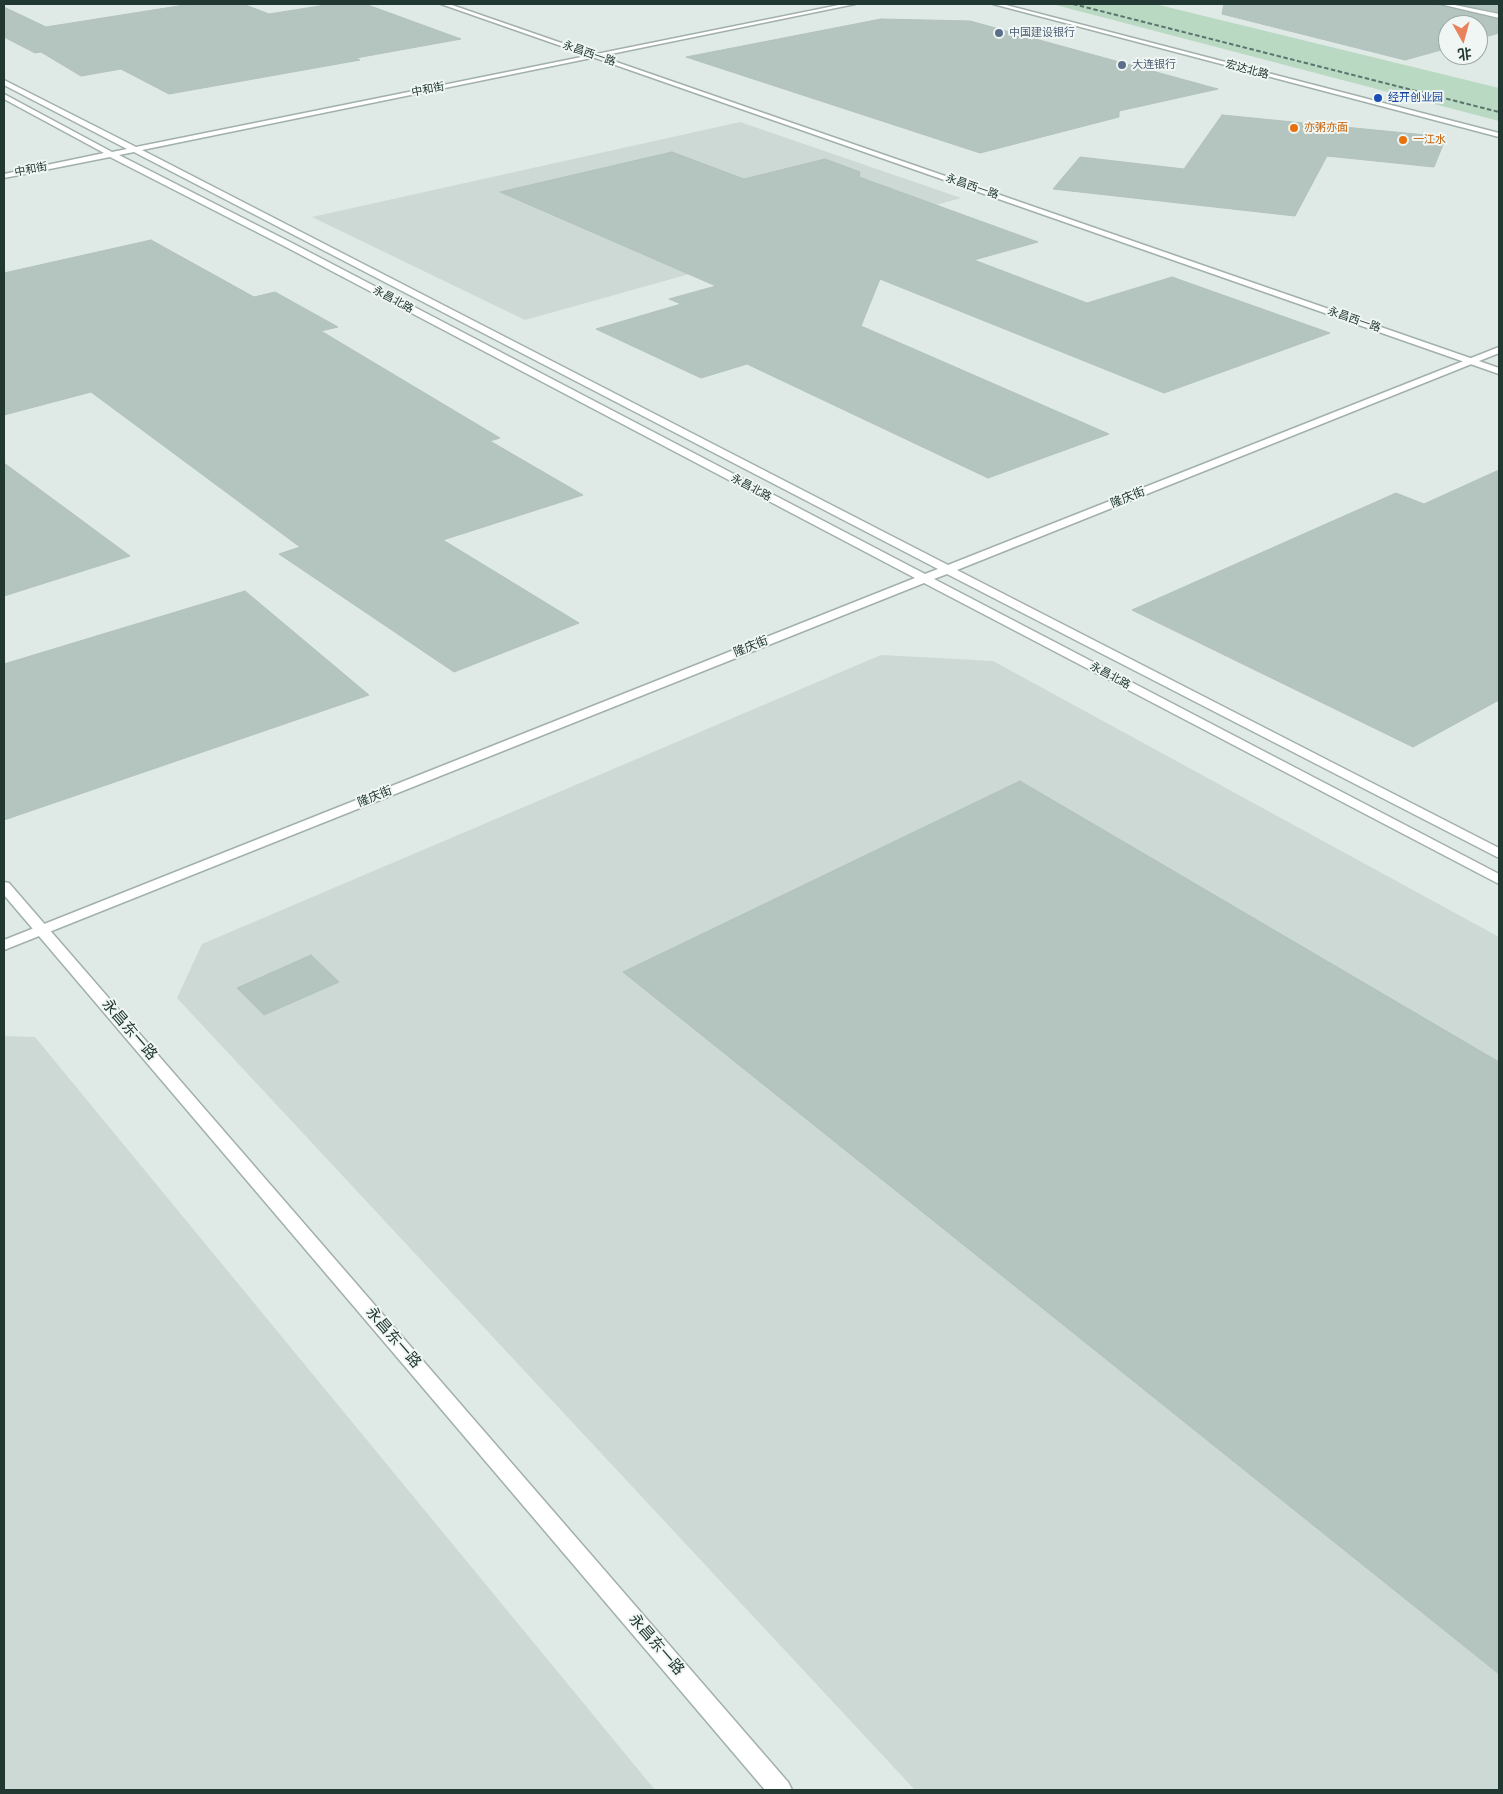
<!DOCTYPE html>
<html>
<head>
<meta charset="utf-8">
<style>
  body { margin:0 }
  #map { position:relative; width:1503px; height:1794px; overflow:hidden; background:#dfe9e5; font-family:"DM Sans","Noto Sans SC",sans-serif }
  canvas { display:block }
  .frame { position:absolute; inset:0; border:5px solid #213832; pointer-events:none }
  .north { position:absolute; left:1438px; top:15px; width:50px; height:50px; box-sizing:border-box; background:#eff6f3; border:1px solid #9daaa6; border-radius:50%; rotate:173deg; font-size:14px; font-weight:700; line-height:20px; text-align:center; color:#213832 }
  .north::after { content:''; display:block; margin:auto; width:18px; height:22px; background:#e9815d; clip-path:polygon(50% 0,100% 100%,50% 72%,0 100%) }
</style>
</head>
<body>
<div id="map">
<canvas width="1503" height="1794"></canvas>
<div class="frame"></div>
<div class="north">北</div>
</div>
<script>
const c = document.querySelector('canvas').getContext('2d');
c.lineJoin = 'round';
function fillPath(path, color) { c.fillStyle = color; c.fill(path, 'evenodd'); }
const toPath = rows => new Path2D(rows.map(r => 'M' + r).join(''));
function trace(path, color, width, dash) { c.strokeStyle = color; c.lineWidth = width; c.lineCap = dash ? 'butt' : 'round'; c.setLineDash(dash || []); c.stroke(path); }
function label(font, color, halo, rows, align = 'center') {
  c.font = font + ' "DM Sans","Noto Sans SC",sans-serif'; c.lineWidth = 4; c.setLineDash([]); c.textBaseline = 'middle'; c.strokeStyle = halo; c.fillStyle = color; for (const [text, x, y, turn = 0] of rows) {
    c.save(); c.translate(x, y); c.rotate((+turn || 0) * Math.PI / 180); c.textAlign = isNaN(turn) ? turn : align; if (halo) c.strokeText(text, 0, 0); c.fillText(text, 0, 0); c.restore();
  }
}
fillPath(toPath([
  [740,122,961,198,525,320,312,217],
  [881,655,993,661,1499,937,1499,1790,915,1790,177,998,202,944],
  [4,1036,35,1037,655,1790,4,1790]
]), '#cdd9d4');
fillPath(toPath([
  [1052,4,1155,4,1499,88,1499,121]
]), '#b9d9c2');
const building = toPath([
  [191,4,243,4,269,14,332,4,365,4,461,39,356,58,360,60,169,94,121,69,81,76,41,52,35,53,4,37,4,7,46,27,191,4],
  [1224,4,1438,4,1440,6,1499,20,1499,33,1478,39,1478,25,1448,25,1448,48,1405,60,1222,14,1224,4],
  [1458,4,1499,4,1499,12,1458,4],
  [881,19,970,21,1218,89,1119,111,1119,117,980,153,686,57,881,19],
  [1222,115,1446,137,1434,167,1327,156,1295,216,1053,189,1080,157,1184,169,1222,115],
  [672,152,744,179,825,159,860,172,859,177,1038,242,974,260,1087,303,1172,277,1330,333,1164,393,880,279,861,326,1109,434,988,478,747,364,701,378,596,329,681,304,669,299,716,286,500,192,672,152],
  [151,240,254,297,275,292,338,327,321,331,500,438,490,441,583,495,443,540,579,623,454,672,279,554,300,547,91,392,4,415,4,273,151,240],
  [4,463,130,556,4,596,4,463],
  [1499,470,1499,700,1413,747,1132,610,1396,493,1424,504,1499,470],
  [245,591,369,695,4,820,4,664,245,591],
  [1020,781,1499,1062,1499,1674,623,972,1020,781],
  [311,955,339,982,264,1015,237,988,311,955]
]);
fillPath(building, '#b4c4be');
trace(building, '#b2c2bc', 1);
const minor = toPath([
  [441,4,449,4,1499,368,1499,374,441,4],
  [1440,4,1450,4,1499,14,1499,18,1440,4],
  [4,882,9,883,788,1782,792,1790,765,1790,4,895,4,882]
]);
const tertiary = toPath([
  [844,4,855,4,142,150,948,565,1499,347,1499,353,957,570,1499,848,1499,858,947,574,934,579,1499,874,1499,884,924,583,4,950,4,940,915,578,286,247,110,157,4,178,4,174,104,153,4,99,4,94,112,152,127,149,4,85,4,80,136,147,844,4],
  [134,152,938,569,925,574,292,243,119,155,134,152],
  [993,4,1002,4,1499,133,1499,137,993,4]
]);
trace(minor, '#a2b0ac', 3);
trace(tertiary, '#a2b0ac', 3);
fillPath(minor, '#fff');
fillPath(tertiary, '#fff');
trace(toPath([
  [1073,4,1499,112]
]), '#5b746e', 2, [4.5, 2.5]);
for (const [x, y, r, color] of [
  [999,33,5,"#5c6f8a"],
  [1122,65,5,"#5c6f8a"],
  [1378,98,5,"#1a4fb4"],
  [1294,128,5,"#e8710a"],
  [1403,140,5,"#e8710a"]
]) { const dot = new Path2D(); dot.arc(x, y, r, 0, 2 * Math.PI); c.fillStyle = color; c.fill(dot); trace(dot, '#eff6f3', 2); }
label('11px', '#4e5e75', '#eff6f3', [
  ["中国建设银行",1009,33],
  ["大连银行",1132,65]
], 'left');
label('11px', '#213832', '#eff6f3', [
  ["永昌西一路",589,54,19],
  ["宏达北路",1247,70,15],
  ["中和街",428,90,-11],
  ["中和街",31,170,-11],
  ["永昌西一路",972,187,19],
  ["永昌北路",393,300,28],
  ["永昌西一路",1354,320,19],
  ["永昌北路",751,488,28],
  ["永昌北路",1110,676,28]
]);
label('11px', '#164399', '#eff6f3', [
  ["经开创业园",1388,98]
], 'left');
label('11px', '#c56008', '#eff6f3', [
  ["亦粥亦面",1304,128],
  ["一江水",1413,140]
], 'left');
label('12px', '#213832', '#eff6f3', [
  ["隆庆街",1128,498,-22],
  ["隆庆街",751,647,-22],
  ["隆庆街",375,797,-22]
]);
label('15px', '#213832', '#eff6f3', [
  ["永昌东一路",129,1030,49],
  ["永昌东一路",393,1338,49],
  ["永昌东一路",656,1645,49]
]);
</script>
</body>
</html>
